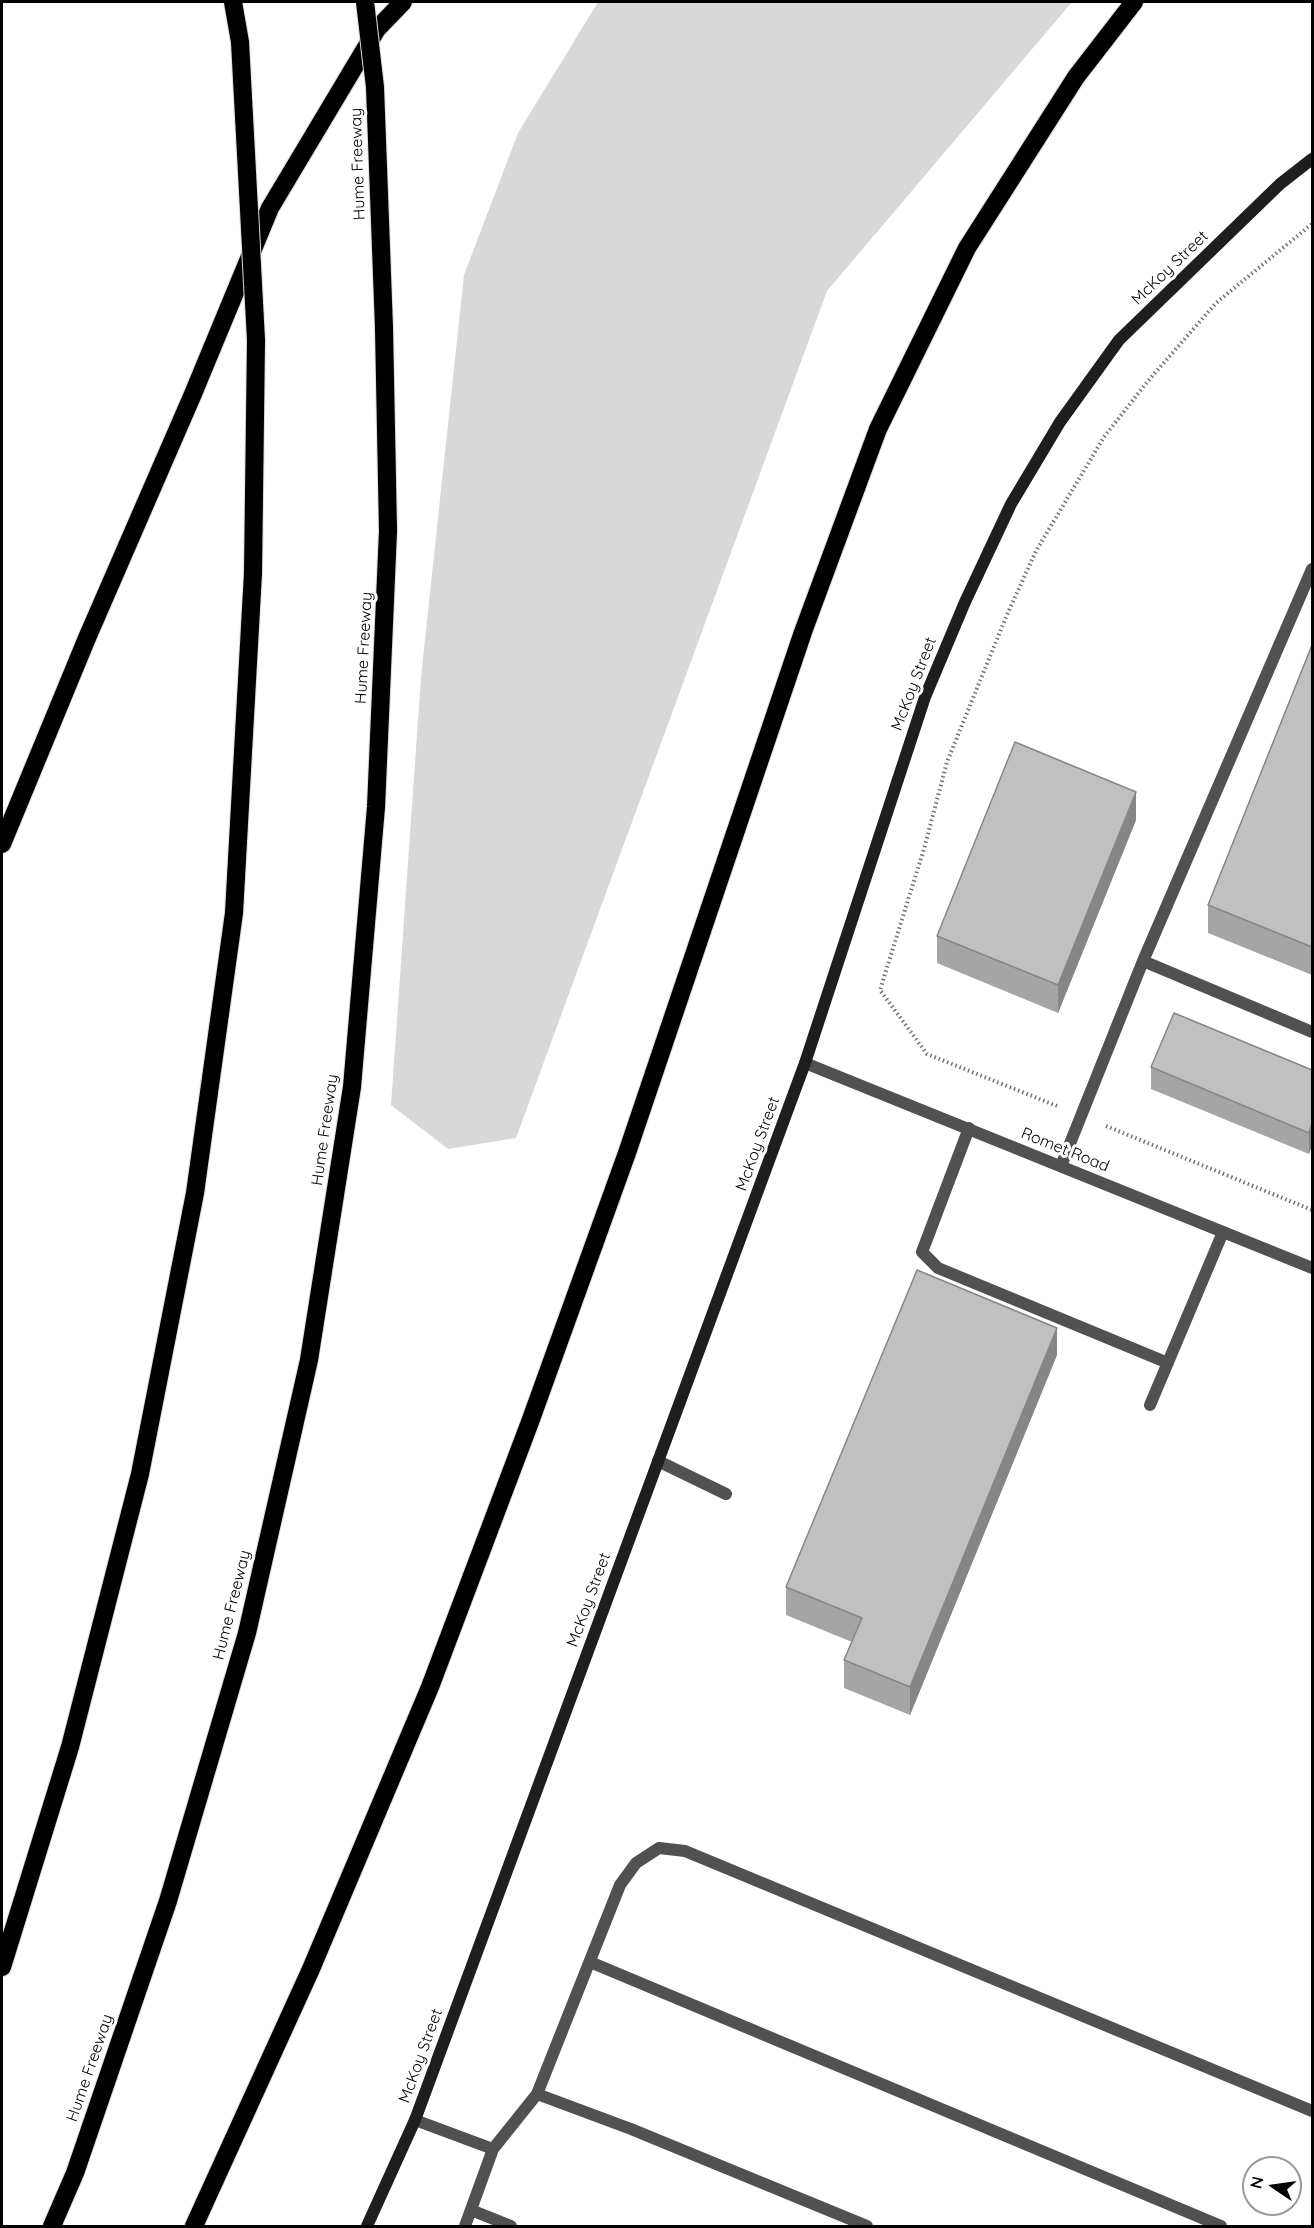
<!DOCTYPE html>
<html>
<head>
<meta charset="utf-8">
<style>
  body { margin:0 }
  #map { position:relative; width:1314px; height:2228px; overflow:hidden; background:#fff; font-family:Quicksand,sans-serif }
  canvas { display:block }
  .frame { position:absolute; inset:0; border:3px solid #000; pointer-events:none }
  .north { position:absolute; left:1242px; top:2156px; width:60px; height:60px; box-sizing:border-box; background:#fff; border:2px solid #999; border-radius:50%; rotate:283deg; font-size:16px; font-weight:700; line-height:24px; text-align:center; color:#000 }
  .north::after { content:''; display:block; margin:auto; width:21px; height:27px; background:#000; clip-path:polygon(50% 0,100% 100%,50% 72%,0 100%) }
</style>
</head>
<body>
<div id="map">
<canvas width="1314" height="2228"></canvas>
<div class="frame"></div>
<div class="north">N</div>
</div>
<script>
const c = document.querySelector('canvas').getContext('2d');
c.lineJoin = 'round';
function fillPath(path, color) { c.fillStyle = color; c.fill(path, 'evenodd'); }
const toPath = rows => new Path2D(rows.map(r => 'M' + r).join(''));
function trace(path, color, width, dash) { c.strokeStyle = color; c.lineWidth = width; c.lineCap = dash ? 'butt' : 'round'; c.setLineDash(dash || []); c.stroke(path); }
function label(font, color, halo, rows, align = 'center') {
  c.font = font + ' Quicksand,sans-serif'; c.lineWidth = 6; c.setLineDash([]); c.textBaseline = 'middle'; c.strokeStyle = halo; c.fillStyle = color; for (const [text, x, y, turn = 0] of rows) {
    c.save(); c.translate(x, y); c.rotate((+turn || 0) * Math.PI / 180); c.textAlign = isNaN(turn) ? turn : align; if (halo) c.strokeText(text, 0, 0); c.fillText(text, 0, 0); c.restore();
  }
}
fillPath(toPath([
  [598,2,1072,2,827,291,516,1138,448,1149,391,1105,421,677,464,275,518,133]
]), '#d8d8d8');
const highway = toPath([
  [2,844,87,638,193,394,270,208,377,29,403,2],
  [2,1967,70,1747,140,1474,195,1193,234,913,253,573],
  [52,2226,75,2173,168,1901,247,1633,309,1360,352,1087,376,807,388,531,384,328],
  [194,2226,311,1969,430,1687,530,1422,627,1153,803,632,878,429,967,248,1076,77,1134,2]
]);
trace(highway, '#dbdbdb', 20);
trace(toPath([
  [1057,1106,927,1054,880,990,924,849,947,762,1006,617,1036,551,1104,437,1148,381,1216,303,1312,224],
  [1106,1126,1312,1210]
]), '#737373', 4, [1.5, 3]);
trace(toPath([
  [1143,961,1312,569],
  [969,1128,922,1252,938,1268,1168,1363],
  [1061,1166,1143,961,1312,1032],
  [1150,1405,1223,1232],
  [658,1461,726,1494],
  [590,1962,1221,2226],
  [537,2094,631,2129,867,2226],
  [415,2120,493,2149],
  [471,2210,511,2226],
  [465,2226,493,2149,537,2094,620,1885,636,1863,659,1848,685,1851,1312,2111]
]), '#515151', 12);
trace(toPath([
  [805,1063,1312,1268]
]), '#515151', 12);
trace(toPath([
  [367,2226,415,2120,805,1063,925,697,965,602,1011,504,1060,422,1119,340,1280,184,1312,159]
]), '#1e1e1e', 12);
trace(highway, '#000', 18);
const highwayBridge = toPath([
  [233,2,240,42,256,340,253,573],
  [365,2,375,87,384,328]
]);
trace(highwayBridge, '#dbdbdb', 20, []);
trace(highwayBridge, '#000', 18);
fillPath(toPath([
  [1312,645,1312,975,1208,933,1208,905],
  [1136,820,1058,1013,937,963,937,936],
  [1151,1067,1312,1070,1312,1145,1309,1154,1151,1089],
  [1057,1355,910,1715,844,1688,844,1660,852,1642,786,1615,786,1587]
]), '#a5a5a5');
fillPath(toPath([
  [1136,792,1136,820,1058,1013,1058,985],
  [1312,1123,1312,1145,1309,1154,1309,1133],
  [1057,1328,1057,1355,910,1715,910,1687]
]), '#868686');
const building = toPath([
  [1312,645,1312,947,1208,905,1312,645],
  [1015,742,1136,792,1058,985,937,936,1015,742],
  [1174,1013,1312,1070,1312,1123,1309,1133,1151,1067,1174,1013],
  [917,1270,1057,1328,910,1687,844,1660,862,1618,786,1587,917,1270]
]);
fillPath(building, '#c0c0c0');
trace(building, '#868686', 1.5);
label('16px', '#000', '#fff', [
  ["Hume Freeway",358,164,-92],
  ["McKoy Street",1170,268,-44],
  ["Hume Freeway",364,648,-87],
  ["McKoy Street",914,684,-69],
  ["Hume Freeway",325,1130,-82],
  ["McKoy Street",758,1144,-70],
  ["Romet Road",1065,1150,22],
  ["McKoy Street",589,1600,-70],
  ["Hume Freeway",232,1605,-76],
  ["McKoy Street",421,2056,-70],
  ["Hume Freeway",90,2068,-71]
]);
</script>
</body>
</html>
